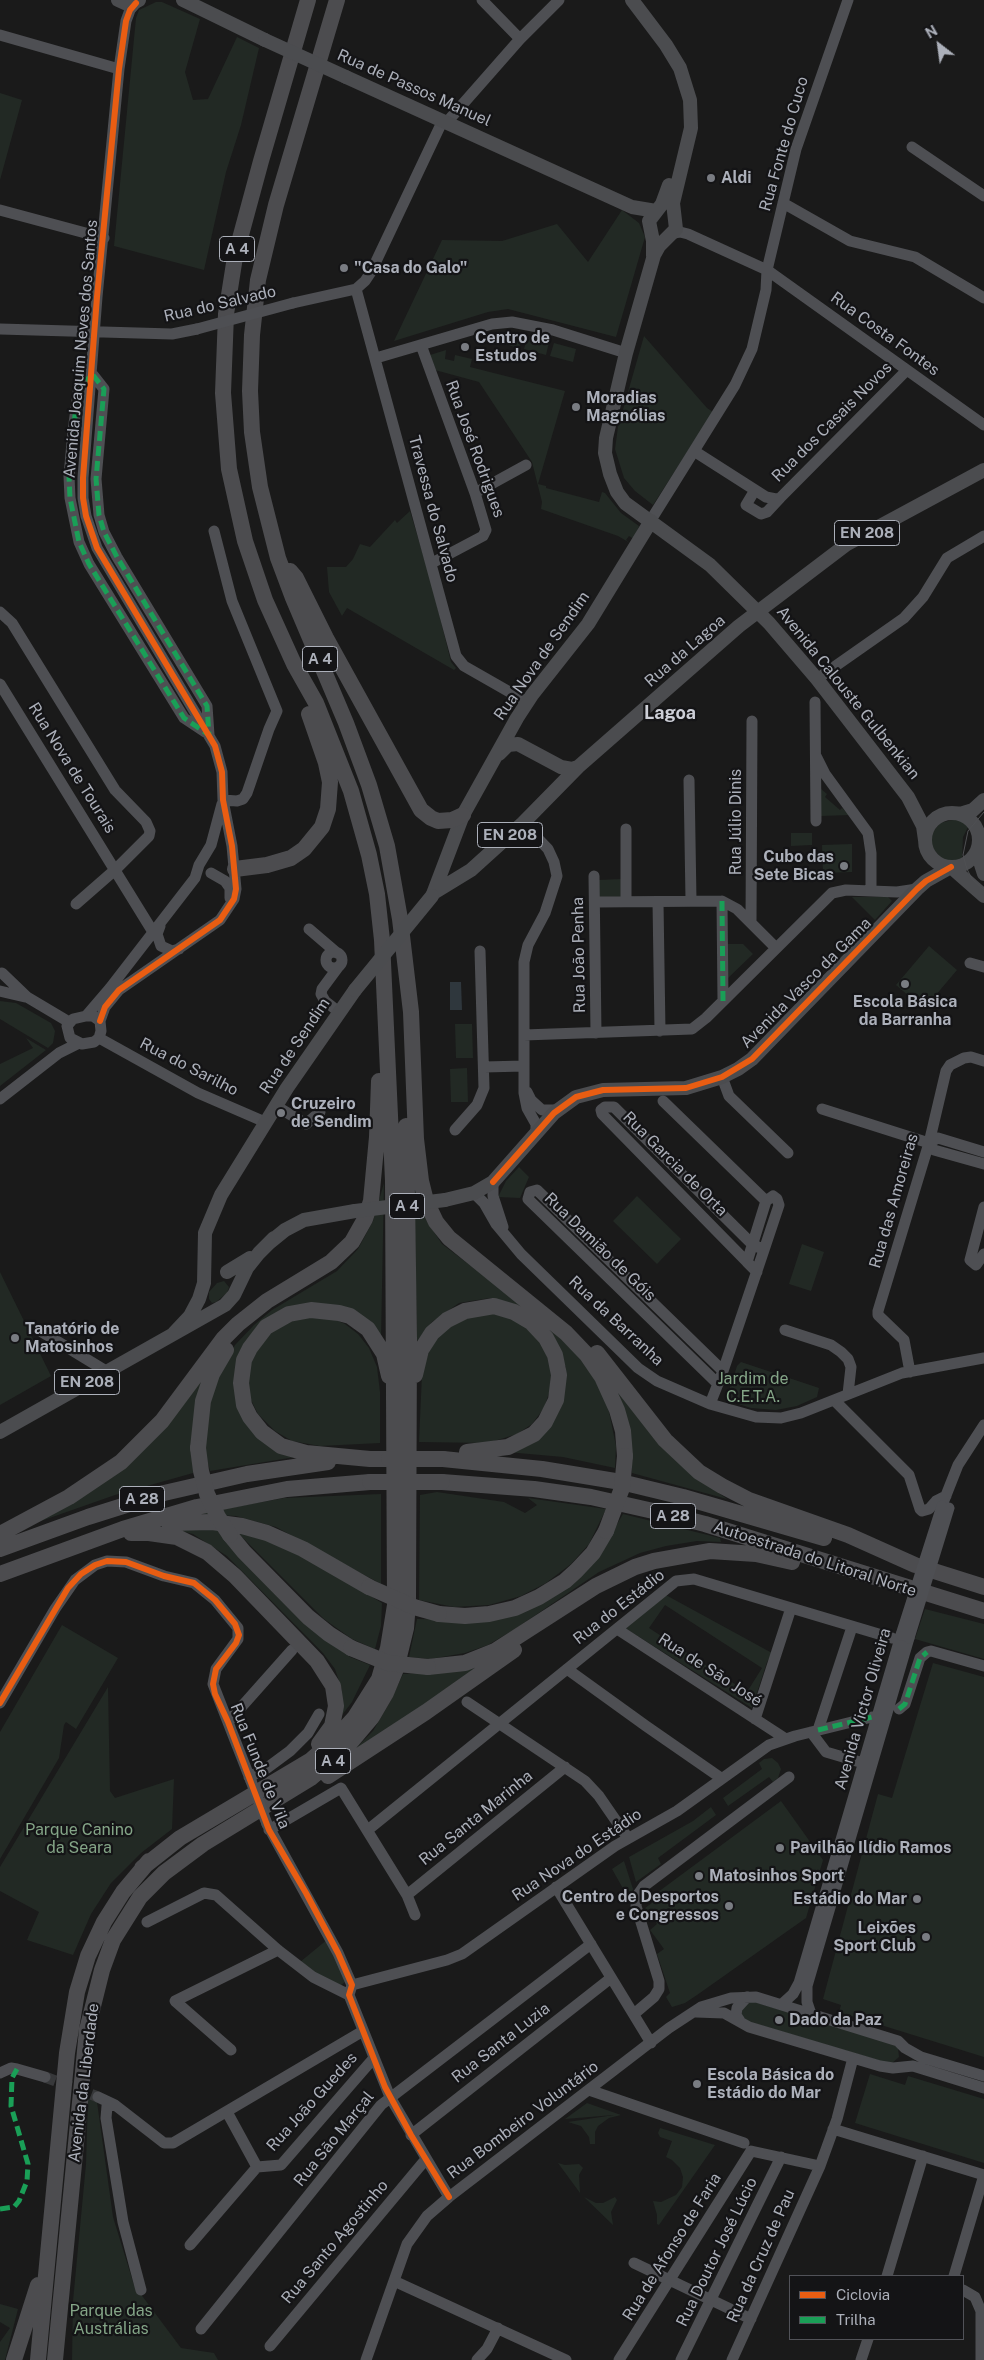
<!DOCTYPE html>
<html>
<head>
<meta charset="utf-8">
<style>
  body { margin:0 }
  #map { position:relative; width:984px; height:2360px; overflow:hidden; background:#1a1a1a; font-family:"Public Sans",sans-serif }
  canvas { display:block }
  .legend { position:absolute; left:789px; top:2275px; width:175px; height:65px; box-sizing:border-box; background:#141416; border:1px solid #515258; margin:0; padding:6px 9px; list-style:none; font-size:15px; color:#acb0ba }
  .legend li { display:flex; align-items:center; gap:10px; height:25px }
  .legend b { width:25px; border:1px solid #515258 }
  .north { position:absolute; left:914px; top:20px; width:50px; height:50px; -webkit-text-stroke:4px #141416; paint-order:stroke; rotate:330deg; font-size:14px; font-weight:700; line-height:20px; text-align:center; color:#acb0ba }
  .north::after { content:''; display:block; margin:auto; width:18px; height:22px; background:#acb0ba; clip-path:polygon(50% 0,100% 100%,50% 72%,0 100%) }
</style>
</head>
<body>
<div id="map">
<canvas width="984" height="2360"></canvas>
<ul class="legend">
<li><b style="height:6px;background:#e95d12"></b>Ciclovia</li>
<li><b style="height:6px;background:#1a9f57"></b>Trilha</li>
</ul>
<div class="north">N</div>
</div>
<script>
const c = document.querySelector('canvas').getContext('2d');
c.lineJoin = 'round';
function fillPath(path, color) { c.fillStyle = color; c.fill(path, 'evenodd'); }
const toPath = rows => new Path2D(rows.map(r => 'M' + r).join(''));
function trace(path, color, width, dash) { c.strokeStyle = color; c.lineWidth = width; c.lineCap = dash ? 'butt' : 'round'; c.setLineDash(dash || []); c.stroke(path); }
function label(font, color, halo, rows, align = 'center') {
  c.font = font + ' "Public Sans",sans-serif'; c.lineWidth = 4.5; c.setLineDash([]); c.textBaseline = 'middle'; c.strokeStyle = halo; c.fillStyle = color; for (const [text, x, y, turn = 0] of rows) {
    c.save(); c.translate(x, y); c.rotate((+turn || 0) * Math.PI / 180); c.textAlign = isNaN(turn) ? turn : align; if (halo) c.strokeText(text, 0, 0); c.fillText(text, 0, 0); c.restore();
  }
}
fillPath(toPath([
  [156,2,162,2,200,19,185,72,193,100,208,99,237,37,259,48,241,125,226,172,204,270,114,246,136,18,139,10],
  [0,93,22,100,0,180],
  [622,210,639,223,645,237,616,337,508,309,488,312,394,341,442,240,502,241,557,224,588,262],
  [499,333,523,335,519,348,497,342],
  [528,336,549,342,546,355,524,349],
  [644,336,707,408,713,412,653,505,635,491,624,478,615,449,618,427],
  [554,343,576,349,573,362,550,356],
  [446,350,445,359,454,361,455,355,472,359,470,367,565,391,538,484,546,486,546,488,599,502,602,492,605,493,621,513,639,526,634,539,629,536,626,540,630,543,618,536,541,509,542,502,532,462,479,382,435,370,430,355],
  [410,511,431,581,451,662,456,668,454,670,347,608,342,616,329,592,327,567,346,567,353,559,360,544,370,547,395,520,397,523],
  [820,788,827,794,825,797,840,810,842,808,850,815,821,816],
  [956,819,969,825,963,837,962,860,947,861,941,858,932,847,932,833,940,823],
  [791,833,812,833,812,845,791,846],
  [852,844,852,872,823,873,822,845],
  [622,879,622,898,598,898,598,880],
  [852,897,888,897,892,901,875,920],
  [727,944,743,944,753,954,727,979],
  [929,946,957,970,924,1009,896,985],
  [0,1001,16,1003,51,1023,55,1031,53,1043,48,1048,0,1019],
  [455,1024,472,1024,473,1058,456,1058],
  [26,1038,46,1050,0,1086,0,1064,33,1048],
  [467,1068,468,1102,451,1102,450,1069],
  [519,1167,529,1177,520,1198,498,1197,506,1181],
  [384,1183,381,1340,329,1306,256,1330,237,1401,295,1457,210,1471,205,1452,206,1409,222,1367,235,1345,254,1325,272,1310,337,1271,358,1249,373,1221],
  [414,1185,426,1220,442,1244,549,1325,587,1366,607,1402,616,1446,615,1468,563,1457,507,1452,526,1444,566,1367,506,1302,490,1298,459,1303,432,1322,417,1341],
  [637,1196,681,1239,657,1264,613,1221],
  [802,1244,824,1252,811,1291,789,1284],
  [0,1272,51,1376,0,1405],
  [224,1281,229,1287,227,1293,216,1302,212,1303,209,1299,209,1292,217,1283],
  [492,1313,508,1317,523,1324,540,1339,549,1358,551,1374,550,1390,544,1408,532,1424,517,1434,488,1443,419,1442,422,1374,432,1341,458,1319],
  [298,1317,329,1317,345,1324,358,1334,369,1348,377,1367,380,1392,380,1443,320,1446,292,1441,275,1431,258,1414,249,1396,247,1380,250,1359,271,1330],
  [741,1362,819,1388,817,1397,797,1406,776,1410,751,1408,726,1400,737,1366],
  [209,1366,193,1473,115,1495,21,1528,87,1492],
  [612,1381,684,1468,727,1499,632,1473,632,1456],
  [437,1492,504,1502,525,1513,537,1505,528,1498,606,1509,589,1544,571,1564,546,1583,521,1596,489,1605,454,1607,419,1600,420,1495],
  [381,1494,381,1584,276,1527,236,1516,196,1514,284,1498],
  [623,1514,720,1538,721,1542,697,1541,666,1546,640,1553,599,1572,515,1629,488,1645,465,1653,430,1659,409,1657,417,1619,479,1620,504,1616,604,1546],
  [217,1528,314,1628,350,1657,370,1665,352,1702,342,1715,342,1690,335,1669,323,1653,227,1556,193,1534,174,1529],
  [237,1532,249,1533,300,1554,382,1603,381,1626,375,1649,352,1639,324,1619],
  [664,1594,772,1653,767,1662,752,1708,625,1628],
  [665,1605,762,1668,747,1692,649,1628],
  [925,1609,984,1624,984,1659,915,1639],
  [62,1625,118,1658,76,1729,66,1722,64,1725,59,1758,0,1859,0,1732],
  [511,1648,347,1757,373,1731,390,1702,403,1674,438,1672],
  [933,1663,984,1677,984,2057,839,2012,841,2005,823,1999,878,1794,892,1798],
  [108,1687,110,1791,115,1798,174,1779,172,1829,141,1853,111,1883,91,1914,73,1955,27,1940,39,1912,0,1891,0,1867],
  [772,1758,778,1763,781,1769,778,1778,773,1782,769,1777,728,1806,723,1798,762,1769,759,1763,764,1759],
  [781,1801,823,1860,806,1918,697,1995,685,2003,672,2007,666,1997,670,1993,657,1954,664,1949,650,1930,657,1924,645,1908,652,1903,654,1895],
  [711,1807,716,1815,658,1858,661,1864,636,1882,629,1857,693,1821],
  [624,1861,633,1889,630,1901,612,1869],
  [328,1939,345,1982,340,1986,311,1971,300,1962],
  [751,2001,891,2042,898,2048,899,2057,891,2064,749,2022,742,2016,741,2012,743,2005],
  [870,2074,905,2085,908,2076,984,2099,984,2163,855,2123],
  [88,2099,97,2102,113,2217,134,2285,181,2348,214,2353,218,2360,72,2360,73,2301,86,2164],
  [587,2103,621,2115,609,2118,598,2126,595,2132,595,2144,590,2144,589,2137,581,2126,568,2122,614,2115,565,2119],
  [660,2128,715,2145,659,2225,657,2224,657,2215,653,2201,661,2202,676,2195,682,2187,683,2177,680,2168,672,2160,666,2157,672,2141,660,2137,658,2133],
  [558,2163,565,2165,579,2164,583,2168,579,2175,580,2193],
  [584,2197,596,2203,603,2203,615,2197,617,2200,611,2212,613,2225],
  [0,2304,18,2309,5,2360,0,2360,0,2342,10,2328,0,2322]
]), '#222924');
fillPath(toPath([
  [450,982,461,982,462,1010,450,1010]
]), '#2f373d');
trace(toPath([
  [45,2077,98,2097]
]), '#37383a', 11, [11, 5.5]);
trace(toPath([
  [482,0,520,39],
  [0,35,119,69],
  [447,122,520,39,559,0],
  [912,147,984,196],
  [783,203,850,241,915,257,984,298],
  [0,210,104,238],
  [671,234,680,232,688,234,767,270,984,425],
  [356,289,456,656,464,666,527,702],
  [293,303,356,289,365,281,371,272,443,120],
  [0,329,172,334,197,329],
  [421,345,475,493,486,530,483,536,432,563],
  [376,358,492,324,512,322,553,330,626,353],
  [93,375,79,386,73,431,69,476,70,498,79,542,89,564,184,718,205,732],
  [93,375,104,389,96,479,99,515,104,532,117,557,207,706,209,735],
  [694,451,766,497,776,499,780,498,907,370],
  [755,490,746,505,761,514,767,512,780,498],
  [475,493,526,465],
  [654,515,735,385,752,349,766,290,767,270,796,149,848,0],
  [214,531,232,601,277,711,269,729,247,793,243,799,237,801,223,800],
  [0,612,12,623,115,790,146,822,150,831,149,836,116,869,76,904],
  [817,679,904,618,923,597,947,558,984,536],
  [0,684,153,932],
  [815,702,816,821],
  [816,756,825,774,868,833,871,853,871,891],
  [689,780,691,900],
  [523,823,548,849,554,862,557,876,545,913,528,945,524,962,524,1093,527,1108,536,1124,536,1134],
  [626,829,626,901],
  [211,873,225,881,230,888,230,898],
  [594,876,596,1033],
  [722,901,723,1001],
  [595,902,722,901,737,909,775,947],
  [658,902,660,1031],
  [751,923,752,721],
  [160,926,157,934,161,946,172,951,179,949],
  [309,929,337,953],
  '326 960a8 8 0 1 1 16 0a8 8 0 1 1-16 0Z',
  [970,963,984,967],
  [2,973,27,997,69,1022],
  [0,991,25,997],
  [339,1012,325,1001,321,994,322,989,339,966],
  [86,1016,110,988,195,878,199,865,211,845,222,804],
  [86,1016,93,1016,100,1021,101,1031,99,1038,94,1042,82,1044,70,1038,67,1026,73,1019,86,1016],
  [100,1021,105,1007,119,990,220,920,234,899,236,889,232,846,223,800,222,772,215,746,97,548,86,516,83,498,83,478,97,297,119,69,126,21,130,10,136,3],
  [524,1035,692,1029,706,1018,832,893,846,890,897,892,917,889],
  [99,1038,198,1093,265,1122],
  [484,1067,524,1066],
  [722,1077,729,1096,788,1153],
  [527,1092,531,1100,542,1110,557,1110],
  [0,1099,59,1053,79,1043],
  [663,1101,766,1201],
  [276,1106,306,1124,320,1112],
  [822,1109,929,1143,934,1150,984,1164],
  [455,1130,477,1105,484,1088,480,951],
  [929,1143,938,1138,984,1152],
  [493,1182,493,1196,503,1227],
  [474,1193,484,1203,496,1224,521,1254,638,1368,657,1381,710,1404,756,1417,781,1418,801,1413,902,1373,984,1358],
  [984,1207,970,1260,976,1265,984,1254],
  [747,1262,602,1114,601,1110,605,1107,614,1107,752,1244,764,1250],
  [785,1330,831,1345,841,1352,848,1359,851,1367,848,1394],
  [42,1332,106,1371],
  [910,1372,904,1340,878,1315,878,1311,929,1143,946,1071,950,1065,964,1058,971,1057,984,1061],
  [718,1384,531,1202,528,1199,530,1192,537,1190,723,1371],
  [834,1400,909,1475,920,1509,922,1511,929,1509,936,1501,946,1496],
  [710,1404,723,1371,764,1250,779,1205,777,1199,773,1196,766,1201,747,1262,757,1272],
  [943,1503,958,1465,984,1425],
  [617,1629,786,1739],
  [567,1669,646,1726,721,1778],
  [467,1702,585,1781,599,1796,628,1838],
  [0,1703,55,1609,75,1580,95,1565,107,1561,126,1562,164,1576,194,1583,215,1600,238,1628,238,1639,216,1669,213,1684,251,1781],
  [899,1709,905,1704,920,1658,927,1652,931,1651,984,1666],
  [755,1719,791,1608],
  [228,1722,292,1650],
  [818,1730,852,1627],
  [811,1732,826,1752,870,1765],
  [249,1777,267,1768,290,1751,308,1733,319,1714],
  [267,1824,338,1953,352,1985,349,1995,390,2097,449,2197],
  [369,1829,676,1581,694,1579,892,1638],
  [269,1830,341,1788,407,1895,415,1915],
  [556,1887,651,2043],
  [407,1895,565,1767],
  [147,1922,204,1893,216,1895,278,1950,313,1977,349,1995],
  [352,1985,447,1960,462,1954,615,1846,677,1811,769,1745,795,1736,872,1717],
  [782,2004,793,1994,799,1983,901,1635],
  [696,2012,724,2013,749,2027,880,2066,893,2068,913,2066,984,2088],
  [634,2014,654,1997,659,1989,659,1981,636,1906,637,1896,644,1886,789,1777],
  [811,2014,807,2002,807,1986,909,1638],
  [740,2021,736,2015,737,2008,747,1997],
  [231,2050,175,2001,278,1950],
  [0,2073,11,2068,17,2069,45,2077],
  [589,2090,744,2143],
  [98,2097,115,2105,164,2143,173,2143,363,2031],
  [115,2105,107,2106,106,2118,123,2222,141,2290],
  [227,2112,257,2167],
  [833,2129,984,2175],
  [411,2135,611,1978],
  [190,2245,257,2167,281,2165,373,2059],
  [634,2263,751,2319],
  [887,2276,923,2156],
  [954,2276,984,2175],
  [394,2281,566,2360],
  [963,2290,975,2297,981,2311,981,2360],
  [201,2329,381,2105,591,1944],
  [270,2346,426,2159],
  [366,2360,407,2244,427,2216,449,2197,669,2028,701,2007,731,1998,756,1997,898,2041,905,2048,921,2057,984,2076],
  [477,2360,487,2349,498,2328],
  [619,2360,751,2151,820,2166],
  [681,2360,781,2157],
  [732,2360,820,2166,837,2119,853,2058],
  [861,2360,868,2339]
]), '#4e4f53', 11);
trace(toPath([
  [118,0,129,5,139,0],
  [183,0,265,40],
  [632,0,666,45,680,68,690,100,691,128,673,203,676,229,659,246,654,255,626,353,606,438,605,453,610,474,617,492,625,503,710,565,769,623,817,679,908,797,923,826,925,840],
  [346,77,632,207,656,211],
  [653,256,653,241,649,221,662,204,669,185],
  [499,754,508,745,518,744,561,767,572,769,578,767],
  '925 840a27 27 0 1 1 54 0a27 27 0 1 1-54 0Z',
  [960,814,973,810,984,800],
  [977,852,984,874],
  [951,867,984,896],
  [435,892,471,870,523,823,578,767,739,626,847,544,984,470],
  [433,894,463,815,517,718,532,695,588,624,651,521],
  [445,1200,474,1193,493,1182,554,1113,576,1097,603,1090,686,1088,722,1077,738,1069,752,1059,917,889,926,881,951,867],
  [269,1243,285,1230,304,1220,355,1211],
  [227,1272,250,1258],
  [174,1333,190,1316,199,1299,204,1283,205,1233,221,1195,287,1088,355,990],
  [0,1432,225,1305,234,1295,247,1268,259,1253,274,1238]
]), '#4b4c4f', 14);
trace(toPath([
  [337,0,276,205,258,280,252,335,250,391,252,432,260,487,278,558,293,598,346,723,369,785,387,846,400,919,411,1012,416,1139,421,1181,426,1201,436,1222,449,1238,566,1333,587,1355,602,1377,617,1410,623,1431,625,1456],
  [290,571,296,578,326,638,421,810,431,818,438,821,452,820,463,815],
  [235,869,267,865,291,858,304,849,322,827,328,809,330,782,326,763,309,714],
  [597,1353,665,1440,699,1472,722,1486,749,1500,848,1535,915,1565],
  [415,1375,421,1350,432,1333,447,1320,465,1311,494,1306,514,1312,531,1322,546,1338,555,1355,559,1375,556,1400,545,1422,534,1434,508,1447,467,1452],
  [389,1376,384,1354,368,1329,350,1316,339,1313,311,1310,289,1314,266,1327,250,1348,244,1360,241,1383,244,1405,250,1417,262,1432,281,1446,306,1453,370,1459,389,1459],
  [198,1448,203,1401,212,1374,226,1350],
  [443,1459,542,1469,621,1482,683,1497,824,1538],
  [442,1482,534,1489,591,1497,662,1513,705,1524,984,1611],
  [169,1523,212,1522,242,1526,267,1533,303,1549,369,1587],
  [131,1533,149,1533,177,1537,207,1552,235,1576,317,1661,333,1686,336,1706,332,1726,319,1744],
  [0,1534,69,1497,121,1462,162,1421,223,1339,238,1324,267,1301,331,1262,352,1242,365,1219,371,1201,377,1137,379,1081],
  [230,1535,244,1552,308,1617,329,1634,351,1648],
  [0,1549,88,1517,164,1493,247,1474,328,1462],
  [915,1565,984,1587],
  [0,1574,123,1529,197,1507,287,1489,370,1482],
  [439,1614,465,1616,489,1614,515,1608,539,1597,565,1581,576,1571,593,1553,606,1531],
  [428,1667,465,1663,495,1651,596,1586,635,1567,654,1561,710,1551,756,1554,792,1562],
  [328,1776,426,1712,514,1650],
  [142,1868,180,1838,311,1760,336,1738,355,1717,379,1679,388,1648,395,1605,393,1181,382,940,377,894,369,855,351,791,316,703,294,664,265,600,245,541,229,469,223,393,226,314,235,257,261,161,308,0],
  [14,2360,38,2285],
  [38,2360,67,2053,77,1992,88,1956,104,1922,123,1892,149,1861],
  [55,2360,87,2030,102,1970,113,1940,140,1897,164,1873,203,1844,311,1778,344,1750,372,1717,386,1693,396,1669,406,1628,408,1603,409,1338,406,1126]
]), '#4c4c4f', 16);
trace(toPath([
  [984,812,968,831,963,855,967,869,972,879,984,890]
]), '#4f5053', 1);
trace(toPath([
  [197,329,293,303],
  [901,1635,942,1506],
  [909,1638,949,1508],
  [251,1781,267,1824]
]), '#4e4f53', 11);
trace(toPath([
  [265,40,346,77],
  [355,990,432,896],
  [355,1211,445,1200]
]), '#4b4c4f', 14);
trace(toPath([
  [198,1448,201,1471,207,1494,218,1517,230,1535],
  [389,1459,443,1459],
  [370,1482,442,1482],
  [606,1531,622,1488,625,1456],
  [369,1587,414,1607,439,1614],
  [351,1648,388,1663,428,1667]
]), '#4c4c4f', 16);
trace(toPath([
  [93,375,104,389,96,479,99,515,104,532,117,557,207,706,209,735,184,718,89,564,79,542,70,498,69,476,73,431,79,386,93,375],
  [722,901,723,1001],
  [899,1709,905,1704,920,1658,927,1652],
  [818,1730,872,1717],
  [0,2209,14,2207,19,2201,27,2181,28,2164,11,2106,12,2078,17,2069]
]), '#1a9f57', 5, [10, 5]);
trace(toPath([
  [100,1021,105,1007,119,990,220,920,234,899,236,889,232,846,223,800,222,772,215,746,97,548,86,516,83,498,83,478,97,297,119,69,126,21,130,10,136,3],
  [493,1182,554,1113,576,1097,603,1090,686,1088,722,1077,752,1059,917,889,926,881,951,867],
  [0,1703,68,1588,81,1574,95,1565,107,1561,126,1562,164,1576,194,1583,215,1600,235,1624,239,1635,236,1643,216,1669,213,1684,215,1694,228,1722,269,1830,306,1893,338,1953,352,1985,349,1995,385,2087,411,2135,449,2197]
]), '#e95d12', 6);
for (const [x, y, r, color] of [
  [711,178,5,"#797c82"],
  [344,268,5,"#797c82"],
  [465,347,5,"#797c82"],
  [576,407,5,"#797c82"],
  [844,866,5,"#797c82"],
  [905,984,5,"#797c82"],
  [281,1113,5,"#797c82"],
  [15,1338,5,"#797c82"],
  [780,1848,5,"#797c82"],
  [699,1876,5,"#797c82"],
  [917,1899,5,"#797c82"],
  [729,1906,5,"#797c82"],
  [926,1937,5,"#797c82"],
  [779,2020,5,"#797c82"],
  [697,2084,5,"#797c82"]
]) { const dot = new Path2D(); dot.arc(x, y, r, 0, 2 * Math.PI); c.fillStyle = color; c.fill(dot); trace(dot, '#141416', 2); }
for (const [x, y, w] of [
  [237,249,35],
  [867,533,65],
  [320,659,35],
  [510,835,65],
  [407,1206,35],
  [87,1382,65],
  [142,1499,45],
  [673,1516,45],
  [333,1761,35]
]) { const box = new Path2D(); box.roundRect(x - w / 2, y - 12.5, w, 25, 4); c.fillStyle = '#141416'; c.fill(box); trace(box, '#acb0ba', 1); }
label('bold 15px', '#acb0ba', null, [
  ["A 4",237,249],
  ["EN 208",867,533],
  ["A 4",320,659],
  ["EN 208",510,835],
  ["A 4",407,1206],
  ["EN 208",87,1382],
  ["A 28",142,1499],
  ["A 28",673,1516],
  ["A 4",333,1761]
]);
label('16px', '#acb0ba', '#141416', [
  ["Rua de Passos Manuel",414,88,24],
  ["Rua Fonte do Cuco",784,144,-74],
  ["Rua do Salvado",220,304,-13],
  ["Rua Costa Fontes",885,334,36],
  ["Avenida Joaquim Neves dos Santos",81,349,-85],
  ["Rua dos Casais Novos",832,422,-45],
  ["Rua José Rodrigues",475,449,70],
  ["Travessa do Salvado",433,509,75],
  ["Rua da Lagoa",685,651,-41],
  ["Rua Nova de Sendim",542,656,-55],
  ["Avenida Calouste Gulbenkian",848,693,51],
  ["Rua Nova de Tourais",72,768,58],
  ["Rua Júlio Dinis",736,822,-90],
  ["Rua João Penha",579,955,-91],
  ["Avenida Vasco da Gama",806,983,-45],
  ["Rua de Sendim",295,1046,-56],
  ["Rua do Sarilho",189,1067,27],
  ["Rua Garcia de Orta",675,1164,45],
  ["Rua das Amoreiras",894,1201,-74],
  ["Rua Damião de Góis",600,1247,44],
  ["Rua da Barranha",616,1321,43],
  ["Autoestrada do Litoral Norte",815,1559,18],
  ["Rua do Estádio",619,1607,-38],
  ["Rua de São José",710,1670,33],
  ["Avenida Victor Oliveira",863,1709,-74],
  ["Rua Funde de Vila",260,1766,68],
  ["Rua Santa Marinha",476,1818,-39],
  ["Rua Nova do Estádio",577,1855,-34],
  ["Rua Santa Luzia",501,2043,-38],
  ["Avenida da Liberdade",84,2083,-83],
  ["Rua João Guedes",312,2102,-48],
  ["Rua Bombeiro Voluntário",523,2120,-37],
  ["Rua São Marçal",334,2139,-51],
  ["Rua Santo Agostinho",335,2242,-50],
  ["Rua de Afonso de Faria",672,2247,-58],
  ["Rua Doutor José Lúcio",717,2252,-64],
  ["Rua da Cruz de Pau",761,2256,-66]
]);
label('bold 16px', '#acb0ba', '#141416', [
  ["Aldi",721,178],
  ["\"Casa do Galo\"",354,268],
  ["Centro de",475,338],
  ["Estudos",475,356],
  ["Moradias",586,398],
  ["Magnólias",586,416],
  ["Cubo das",834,857,"right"],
  ["Sete Bicas",834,875,"right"],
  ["Escola Básica",905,1002,"center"],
  ["da Barranha",905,1020,"center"],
  ["Cruzeiro",291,1104],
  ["de Sendim",291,1122],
  ["Tanatório de",25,1329],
  ["Matosinhos",25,1347],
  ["Pavilhão Ilídio Ramos",790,1848],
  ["Matosinhos Sport",709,1876],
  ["Centro de Desportos",719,1897,"right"],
  ["e Congressos",719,1915,"right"],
  ["Estádio do Mar",907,1899,"right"],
  ["Leixões",916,1928,"right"],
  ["Sport Club",916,1946,"right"],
  ["Dado da Paz",789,2020],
  ["Escola Básica do",707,2075],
  ["Estádio do Mar",707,2093]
], 'left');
label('16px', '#84a587', '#141416', [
  ["Jardim de",753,1379],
  ["C.E.T.A.",753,1397],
  ["Parque Canino",79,1830],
  ["da Seara",79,1848],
  ["Parque das",111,2311],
  ["Austrálias",111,2329]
]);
label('bold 18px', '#cdcfd7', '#141416', [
  ["Lagoa",670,713]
]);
</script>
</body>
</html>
